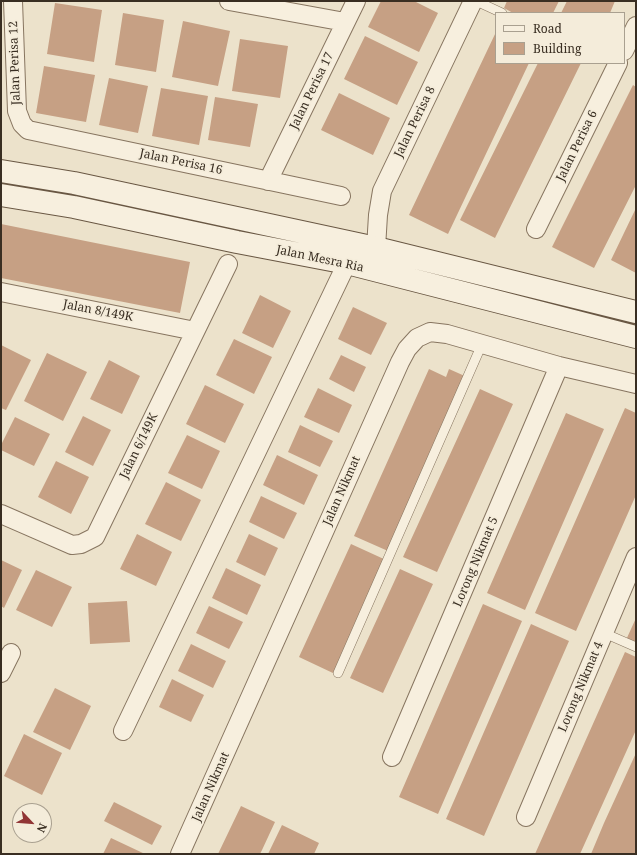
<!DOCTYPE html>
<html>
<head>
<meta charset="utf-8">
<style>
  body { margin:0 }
  #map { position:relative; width:637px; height:855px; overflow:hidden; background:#ece2cb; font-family:"Noto Serif",serif }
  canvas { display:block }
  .frame { position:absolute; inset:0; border:2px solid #392e22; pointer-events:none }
  .legend { position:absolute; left:495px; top:12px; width:130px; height:52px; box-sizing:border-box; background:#f4ecda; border:1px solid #a9a090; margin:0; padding:5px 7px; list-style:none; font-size:12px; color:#392e22 }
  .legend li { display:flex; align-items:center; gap:8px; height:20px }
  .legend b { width:20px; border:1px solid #a9a090 }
  .north { position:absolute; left:12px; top:803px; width:40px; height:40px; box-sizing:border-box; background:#f4ecda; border:1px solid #a9a090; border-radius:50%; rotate:116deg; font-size:11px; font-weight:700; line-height:16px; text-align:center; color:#392e22 }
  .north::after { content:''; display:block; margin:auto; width:14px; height:18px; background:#913535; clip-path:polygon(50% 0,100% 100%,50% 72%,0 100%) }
</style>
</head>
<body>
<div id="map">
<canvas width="637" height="855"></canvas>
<div class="frame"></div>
<ul class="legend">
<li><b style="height:5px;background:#f7efde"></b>Road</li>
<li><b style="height:11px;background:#c6a084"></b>Building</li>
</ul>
<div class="north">N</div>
</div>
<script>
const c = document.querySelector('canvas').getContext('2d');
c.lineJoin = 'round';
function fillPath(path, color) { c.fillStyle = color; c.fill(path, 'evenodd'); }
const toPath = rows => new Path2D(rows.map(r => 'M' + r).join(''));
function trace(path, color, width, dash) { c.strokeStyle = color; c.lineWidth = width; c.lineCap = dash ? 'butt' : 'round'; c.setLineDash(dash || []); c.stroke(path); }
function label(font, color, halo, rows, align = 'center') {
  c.font = font + ' "Noto Serif",serif'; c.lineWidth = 3.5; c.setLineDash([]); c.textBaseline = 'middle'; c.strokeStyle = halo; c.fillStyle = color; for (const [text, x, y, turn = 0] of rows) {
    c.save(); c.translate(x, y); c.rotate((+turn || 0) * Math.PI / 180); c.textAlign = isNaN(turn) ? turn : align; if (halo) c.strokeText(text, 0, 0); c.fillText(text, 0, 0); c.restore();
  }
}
fillPath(toPath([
  [381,1,414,1,438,13,419,52,368,27],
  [507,1,559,1,553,13,513,13,504,8],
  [567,1,615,1,610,13,561,13],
  [55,3,102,10,94,62,47,54],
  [123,13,164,20,156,72,115,65],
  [183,21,230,31,218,86,172,77],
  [496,32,496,63,529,63,448,234,409,215],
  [365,36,418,62,397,105,344,79],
  [240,39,288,46,280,98,232,91],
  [538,63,581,63,495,238,460,220],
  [44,66,95,75,86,122,36,113],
  [109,78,148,86,138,133,99,125],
  [633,85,636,87,636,185,594,268,552,247],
  [161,88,208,96,199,145,152,136],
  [339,93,390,118,373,155,321,130],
  [215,97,258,104,250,147,208,140],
  [636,208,636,273,611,260],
  [1,224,190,262,180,313,1,278],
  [260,295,291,311,273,348,242,333],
  [353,307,387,323,371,355,338,339],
  [234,339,272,357,254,394,216,375],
  [1,345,31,360,6,410,1,408],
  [47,353,87,372,63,421,24,401],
  [341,355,366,367,354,392,329,379],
  [109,360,140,376,122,414,90,399],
  [429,369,446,377,449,369,467,377,388,551,354,536],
  [205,385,244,404,225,443,186,424],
  [318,388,352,405,339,433,304,417],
  [480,389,513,404,437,572,403,557],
  [625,408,636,413,636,495,576,631,535,613],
  [566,413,604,429,525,610,487,593],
  [83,416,111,430,93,466,65,452],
  [15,417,50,434,34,466,1,450,1,445],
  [300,425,333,441,320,467,288,452],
  [187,435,220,451,202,489,168,473],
  [277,455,318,475,304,505,263,485],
  [56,461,89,477,71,514,38,497],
  [166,482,201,500,181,541,145,524],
  [261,496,297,513,284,539,249,522],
  [137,534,172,552,156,586,120,569],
  [249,534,278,548,265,576,236,562],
  [351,544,386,560,335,674,299,657],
  [1,560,22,570,4,608,1,606],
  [226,568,261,585,247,615,212,598],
  [400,569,433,584,383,693,350,678],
  [36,570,72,587,52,627,16,610],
  [127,601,130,642,90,644,88,603],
  [483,604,522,621,438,814,399,797],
  [209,606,243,622,229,649,196,633],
  [636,618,636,644,626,640],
  [531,624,569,641,484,836,446,819],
  [191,644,226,661,213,688,178,671],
  [625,652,636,657,636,730,580,854,535,854],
  [172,679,204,695,191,722,159,707],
  [55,688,91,706,70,750,33,732],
  [24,734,62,753,42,795,4,776],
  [636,753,636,854,591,854,604,823],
  [114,802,162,826,152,845,104,821],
  [241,806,275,822,262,850,260,854,218,854],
  [282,825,319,843,314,854,268,854],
  [111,838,145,854,103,854]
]), '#c6a084');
const service = toPath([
  [476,1,502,13],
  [604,633,636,647],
  [338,673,482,344]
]);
const minor = toPath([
  [13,1,17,111,22,124,28,130,341,196],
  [229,1,345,22],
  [624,51,636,26],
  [268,181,356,1],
  [536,229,618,63],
  [376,248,378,215,382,191,473,1],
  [1,292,195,331],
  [1,514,72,545,81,544,95,537,228,264],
  [1,673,11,653],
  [123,731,347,263],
  [392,757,559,366],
  [526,817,636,557],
  [180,854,400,362,407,349,417,338,430,332,447,334,559,366,636,384]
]);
const secondary = toPath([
  [1,171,74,183,376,248,636,312],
  [1,195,74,207,237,242,347,263,636,337]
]);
trace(service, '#877560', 10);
trace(minor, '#877560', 20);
trace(secondary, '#695743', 24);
trace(service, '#f7efde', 9);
trace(minor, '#f7efde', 18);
trace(secondary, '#f7efde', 22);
label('12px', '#392e22', '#f4ecda', [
  ["Jalan Perisa 12",15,63,-92],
  ["Jalan Perisa 17",312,91,-64],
  ["Jalan Perisa 8",415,122,-64],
  ["Jalan Perisa 6",577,146,-64],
  ["Jalan Perisa 16",181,162,12],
  ["Jalan Mesra Ria",320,259,12],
  ["Jalan 8/149K",98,311,11],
  ["Jalan 6/149K",139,446,-64],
  ["Jalan Nikmat",342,491,-66],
  ["Lorong Nikmat 5",476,562,-67],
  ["Lorong Nikmat 4",581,687,-67],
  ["Jalan Nikmat",211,787,-66]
]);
</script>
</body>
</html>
